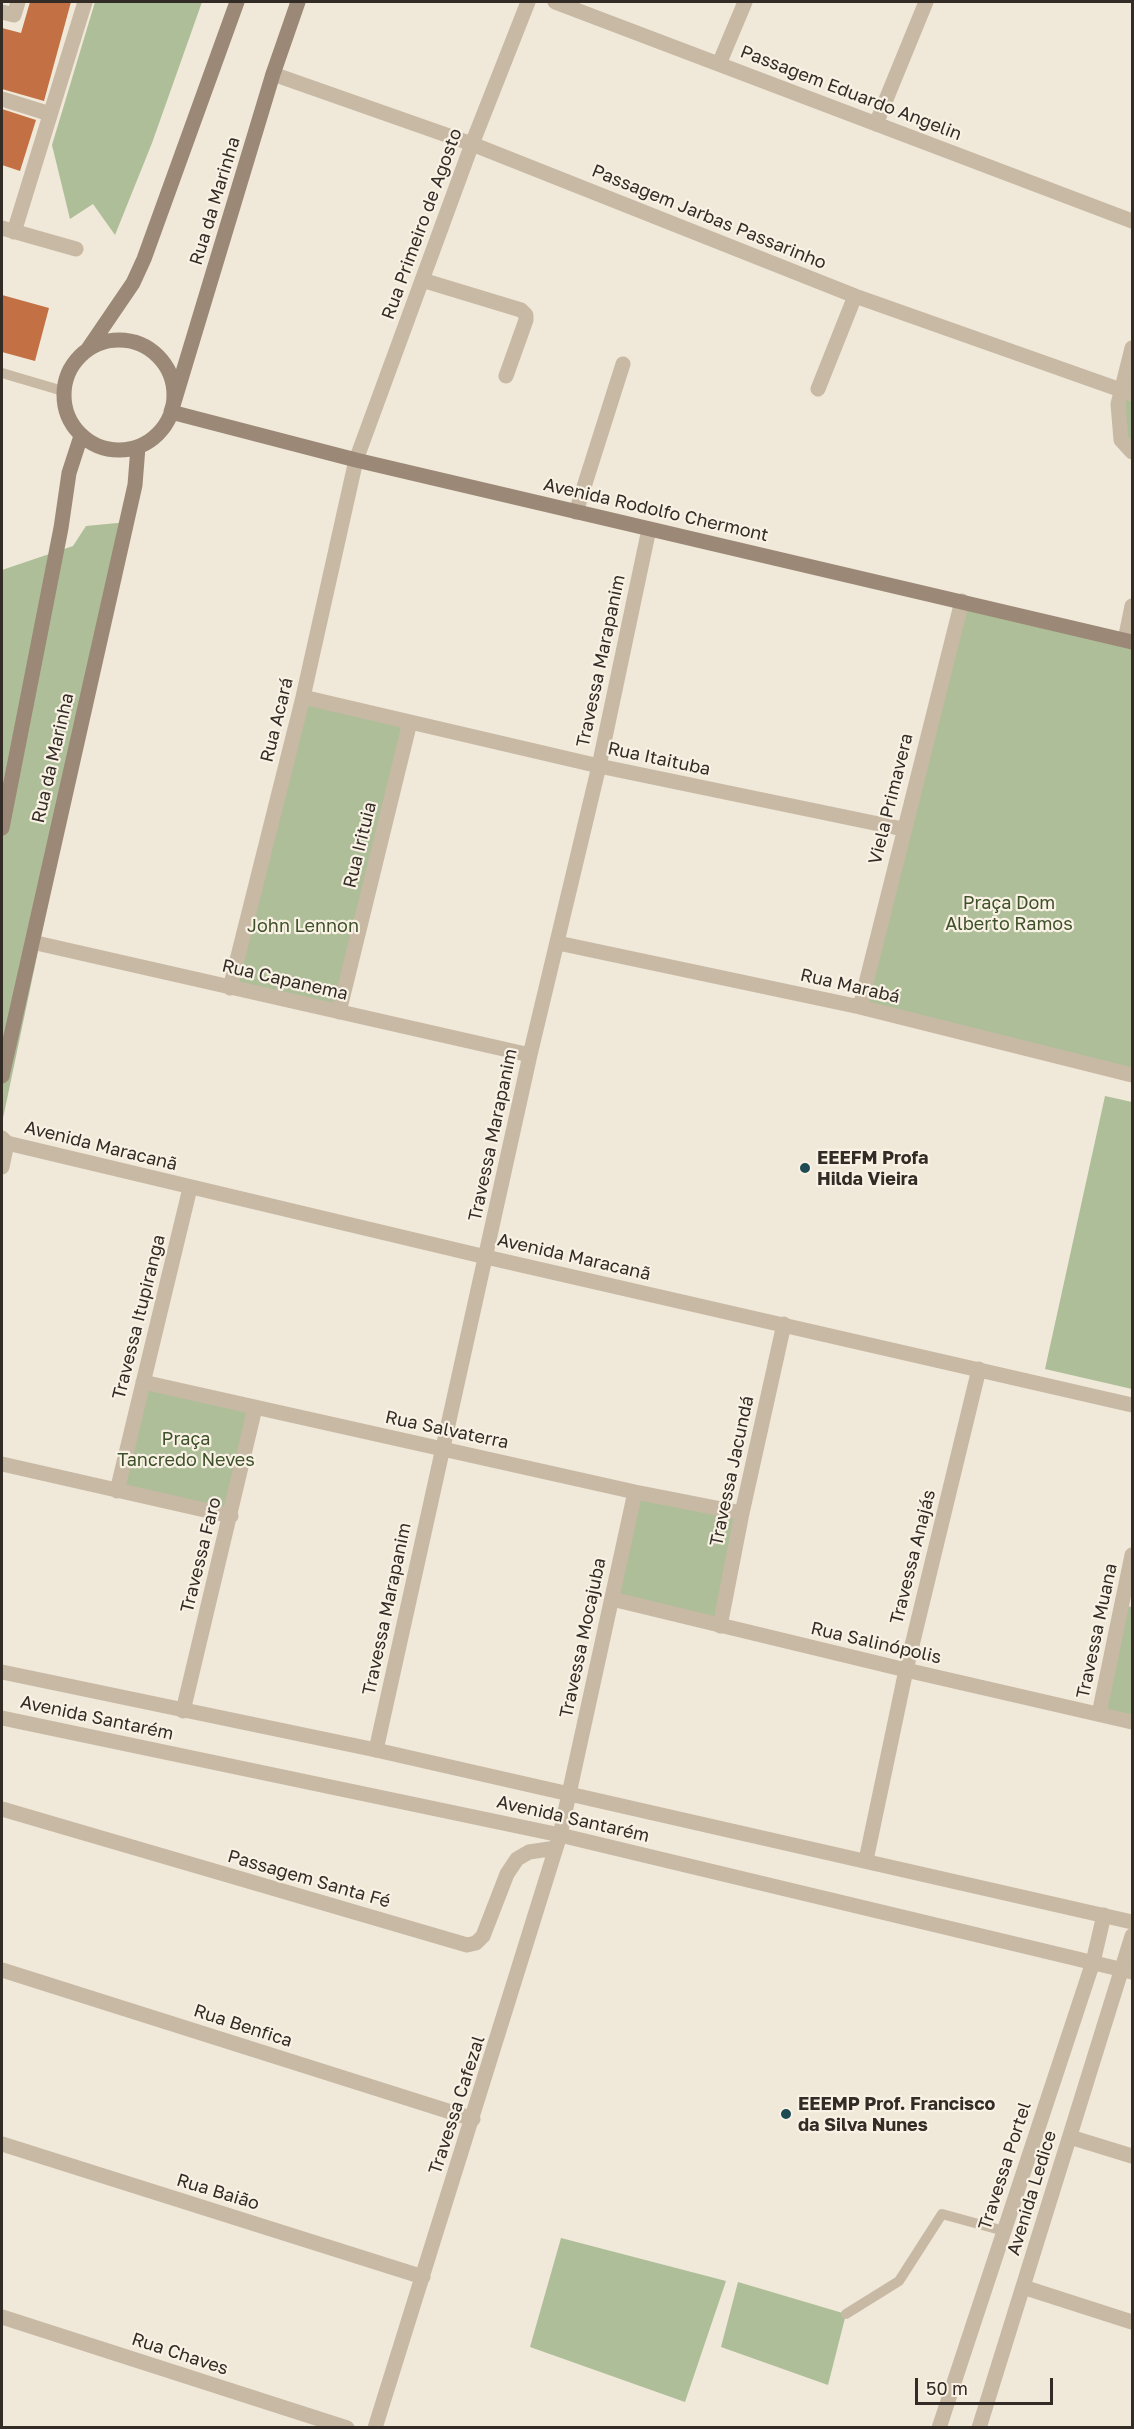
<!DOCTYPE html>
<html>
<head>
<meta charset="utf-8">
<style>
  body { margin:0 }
  #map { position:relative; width:1134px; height:2429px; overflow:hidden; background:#f0e8d8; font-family:"Golos Text",sans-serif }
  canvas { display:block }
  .frame { position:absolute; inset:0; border:3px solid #332c26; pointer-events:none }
  .scale { position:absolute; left:915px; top:2378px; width:138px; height:27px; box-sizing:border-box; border:3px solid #332c26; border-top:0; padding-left:8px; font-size:18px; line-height:21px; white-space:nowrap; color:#332c26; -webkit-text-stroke:4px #f8f1e4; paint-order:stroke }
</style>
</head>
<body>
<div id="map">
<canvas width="1134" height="2429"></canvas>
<div class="frame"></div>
<div class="scale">50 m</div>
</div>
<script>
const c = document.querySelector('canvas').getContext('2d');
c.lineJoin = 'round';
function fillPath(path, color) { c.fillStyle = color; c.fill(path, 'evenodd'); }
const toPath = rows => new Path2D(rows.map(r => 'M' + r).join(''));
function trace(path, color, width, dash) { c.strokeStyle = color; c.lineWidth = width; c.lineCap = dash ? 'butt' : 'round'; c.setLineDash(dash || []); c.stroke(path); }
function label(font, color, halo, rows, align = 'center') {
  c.font = font + ' "Golos Text",sans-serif'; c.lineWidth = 4.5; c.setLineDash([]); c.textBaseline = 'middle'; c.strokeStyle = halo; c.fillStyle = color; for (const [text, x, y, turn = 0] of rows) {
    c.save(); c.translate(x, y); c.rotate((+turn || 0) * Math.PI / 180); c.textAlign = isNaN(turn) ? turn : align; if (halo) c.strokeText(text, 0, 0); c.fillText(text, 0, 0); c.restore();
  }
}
fillPath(toPath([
  [95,2,202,2,152,143,115,235,93,204,70,219,52,145],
  [1132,348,1132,452,1121,440],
  [128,522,2,1123,2,570,73,546,86,526],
  [962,601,1132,642,1132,1075,860,1007],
  [303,697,410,722,339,1012,230,988],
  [1105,1096,1132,1102,1132,1389,1045,1369],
  [143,1382,255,1408,231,1516,117,1491],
  [635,1492,742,1513,720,1626,612,1599],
  [1122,1605,1132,1607,1132,1722,1099,1714],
  [561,2238,726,2281,685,2402,530,2347],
  [738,2282,846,2314,828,2385,721,2347]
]), '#aebe99');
fillPath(toPath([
  [30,2,71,2,44,101,2,89,2,28,21,33],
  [2,109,36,120,20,171,2,165],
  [2,295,49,308,35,361,2,352]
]), '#c37144');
trace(toPath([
  [2,373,63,391],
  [846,2314,899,2281,942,2214,1004,2231]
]), '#c8b9a5', 10);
trace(toPath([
  [555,2,1132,221],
  [2,12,14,15,18,2],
  [719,64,745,2],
  [273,74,472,144,855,296,1132,394],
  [2,99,50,114],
  [876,124,926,2],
  [2,228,76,249],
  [14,232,85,2],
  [422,280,521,310,526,315,526,320,506,376],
  [1132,348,1118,404,1121,440,1132,452],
  [818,389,855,296],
  [576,512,623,364],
  [1125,640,1132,606],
  [303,697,599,766,903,829],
  [32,942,530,1055],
  [558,943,860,1007,1132,1075],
  [230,988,303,697,356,460,472,144,528,2],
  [860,1007,962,601],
  [339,1012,410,722],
  [7,1143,486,1257,1132,1405],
  [143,1382,635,1492,742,1513],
  [2,1464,231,1516],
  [117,1491,190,1188],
  [612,1599,906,1670,1132,1722],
  [720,1626,742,1513,784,1324],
  [183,1711,255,1408],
  [1099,1714,1132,1555],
  [376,1750,530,1055,599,766,649,529],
  [2,1809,467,1945,476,1943,483,1936,507,1874,517,1859,529,1852,556,1848],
  [866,1860,906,1670,979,1369],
  [2,1970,473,2119],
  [1070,2137,1132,2156],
  [2,2144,423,2277],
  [1023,2287,1132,2322],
  [2,2317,347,2428],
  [375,2428,560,1835,635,1492],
  [939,2428,1093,1962,1104,1915],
  [979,2428,1132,1936]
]), '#c8b9a5', 15);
trace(toPath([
  [2,1138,7,1143,2,1167],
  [2,1672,376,1750,1132,1922],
  [2,1718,560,1835,1132,1972]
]), '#c8b9a5', 15);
trace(toPath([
  [298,2,273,74,171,412,356,460,1132,642],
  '64 395a55 55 0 1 1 110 0a55 55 0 1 1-110 0Z',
  [88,349,133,283,144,259,237,2],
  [2,828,61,528,69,473,81,436],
  [2,1076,135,485,138,447]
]), '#9b8876', 15);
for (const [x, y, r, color] of [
  [805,1168,6,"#1d4a53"],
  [786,2114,6,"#1d4a53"]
]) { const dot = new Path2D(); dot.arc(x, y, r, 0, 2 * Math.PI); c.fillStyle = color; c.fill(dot); trace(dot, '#f8f1e4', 2); }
label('18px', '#332c26', '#f8f1e4', [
  ["Passagem Eduardo Angelin",851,93,21],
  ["Rua da Marinha",215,201,-73],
  ["Passagem Jarbas Passarinho",709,217,22],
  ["Rua Primeiro de Agosto",422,224,-70],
  ["Avenida Rodolfo Chermont",656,510,13],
  ["Travessa Marapanim",601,661,-78],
  ["Rua Acará",277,720,-76],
  ["Rua da Marinha",53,758,-77],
  ["Rua Itaituba",659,759,12],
  ["Viela Primavera",891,799,-76],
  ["Rua Irituia",360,845,-76],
  ["Rua Capanema",285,980,13],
  ["Rua Marabá",850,986,13],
  ["Travessa Marapanim",493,1135,-78],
  ["Avenida Maracanã",101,1146,14],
  ["Avenida Maracanã",574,1257,13],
  ["Travessa Itupiranga",139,1317,-76],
  ["Rua Salvaterra",447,1430,12],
  ["Travessa Jacundá",732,1471,-78],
  ["Travessa Faro",201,1555,-76],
  ["Travessa Anajás",913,1557,-76],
  ["Travessa Marapanim",387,1609,-78],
  ["Travessa Muana",1097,1631,-78],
  ["Travessa Mocajuba",583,1638,-78],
  ["Rua Salinópolis",876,1643,13],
  ["Avenida Santarém",97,1718,12],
  ["Avenida Santarém",573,1819,13],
  ["Passagem Santa Fé",309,1879,16],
  ["Rua Benfica",243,2026,18],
  ["Travessa Cafezal",457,2105,-72],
  ["Travessa Portel",1005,2166,-72],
  ["Rua Baião",218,2192,17],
  ["Avenida Ledice",1032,2193,-73],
  ["Rua Chaves",180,2354,18]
]);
label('18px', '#3e512a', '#f8f1e4', [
  ["Praça Dom",1009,903],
  ["Alberto Ramos",1009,924],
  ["John Lennon",303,926],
  ["Praça",186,1439],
  ["Tancredo Neves",186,1460]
]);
label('bold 18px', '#332c26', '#f8f1e4', [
  ["EEEFM Profª",817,1158],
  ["Hilda Vieira",817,1179],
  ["EEEMP Prof. Francisco",798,2104],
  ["da Silva Nunes",798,2125]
], 'left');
</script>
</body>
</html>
